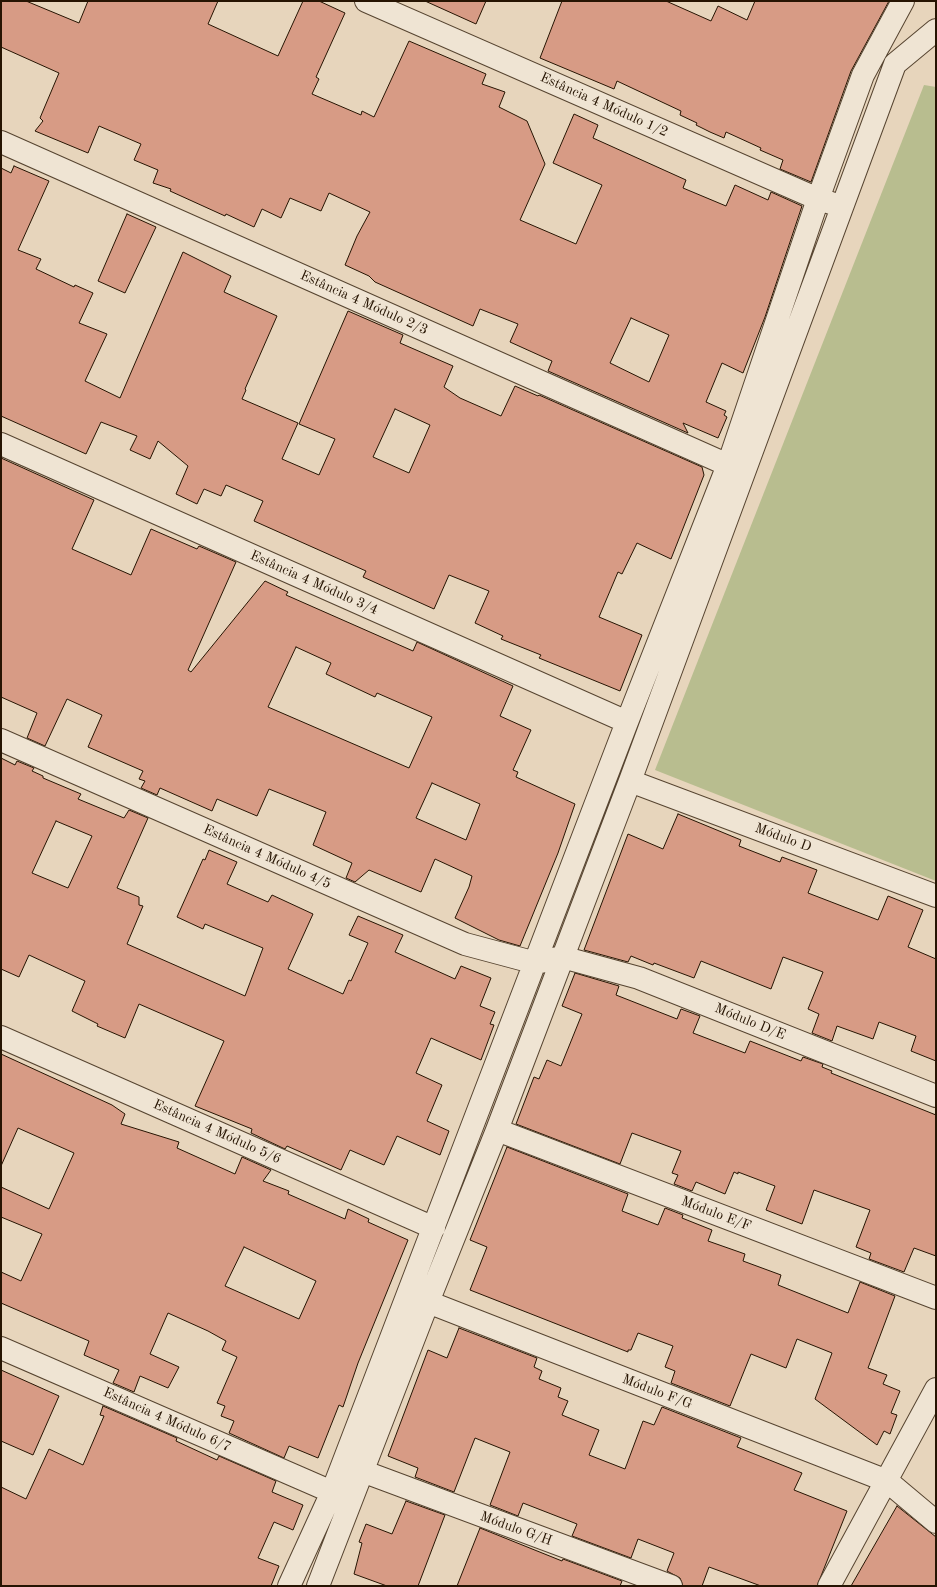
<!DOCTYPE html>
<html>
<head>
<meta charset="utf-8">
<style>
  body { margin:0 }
  #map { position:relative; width:937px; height:1587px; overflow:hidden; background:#e7d5bc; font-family:"Old Standard TT",serif }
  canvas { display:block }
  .frame { position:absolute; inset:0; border:2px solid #261402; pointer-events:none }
</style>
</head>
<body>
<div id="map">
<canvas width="937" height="1587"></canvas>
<div class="frame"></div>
</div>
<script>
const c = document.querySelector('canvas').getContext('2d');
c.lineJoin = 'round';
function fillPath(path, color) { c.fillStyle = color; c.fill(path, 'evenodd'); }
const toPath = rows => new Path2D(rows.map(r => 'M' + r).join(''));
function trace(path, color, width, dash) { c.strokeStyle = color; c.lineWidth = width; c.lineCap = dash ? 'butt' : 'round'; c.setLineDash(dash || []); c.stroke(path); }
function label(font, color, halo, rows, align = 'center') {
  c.font = font + ' "Old Standard TT",serif'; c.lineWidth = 4; c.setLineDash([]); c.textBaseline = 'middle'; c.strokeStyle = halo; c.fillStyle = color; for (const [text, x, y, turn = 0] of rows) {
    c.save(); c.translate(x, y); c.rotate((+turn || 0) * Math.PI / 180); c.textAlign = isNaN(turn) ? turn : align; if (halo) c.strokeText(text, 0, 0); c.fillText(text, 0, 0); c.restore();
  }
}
fillPath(toPath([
  [924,85,936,87,936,881,655,770]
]), '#b8bd8f');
const building = toPath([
  [1,1,26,1,79,23,88,1,218,1,208,24,278,56,303,1,319,1,345,13,316,77,319,79,312,94,361,115,362,111,374,117,409,41,486,74,482,84,505,92,499,107,527,121,545,164,520,220,576,244,602,185,553,163,574,114,598,125,593,138,686,180,683,188,726,206,735,185,768,200,771,192,802,206,765,317,743,373,722,363,706,402,726,411,724,415,727,417,718,438,683,423,688,433,548,371,552,361,510,342,518,324,480,309,473,326,375,282,369,276,345,265,357,236,370,212,329,193,321,211,290,198,281,218,262,209,254,227,226,214,225,216,170,191,171,189,153,183,158,170,134,160,141,144,99,126,88,153,35,131,43,121,40,118,59,73,1,47,1,1],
  [631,318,669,335,649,382,610,363,631,318],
  [425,1,486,1,476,24,425,1],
  [562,1,666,1,711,21,718,6,747,20,755,1,889,1,851,71,811,182,780,169,783,160,760,150,761,148,726,132,724,138,710,132,696,125,697,123,680,115,681,111,617,81,614,89,540,58,562,1],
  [14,166,49,181,18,250,41,259,36,269,74,287,75,285,93,293,79,323,107,334,85,381,120,398,183,252,231,276,224,292,277,316,245,389,246,390,242,399,298,423,282,459,319,475,335,439,299,424,348,311,403,335,400,343,453,366,444,387,460,398,501,416,515,386,538,396,539,395,702,467,704,475,671,559,637,543,622,574,618,572,599,617,642,635,620,691,539,658,541,655,501,639,503,636,475,623,489,591,449,575,434,609,363,577,366,571,254,521,263,501,226,485,221,496,204,489,197,504,176,494,188,466,158,441,150,459,130,450,137,436,101,422,86,454,1,416,1,168,11,173,14,166],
  [395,409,430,425,409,473,373,457,395,409],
  [127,214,156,227,125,293,98,281,127,214],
  [1,458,94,500,72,549,131,575,151,529,197,549,199,546,236,562,188,670,191,672,265,581,288,592,286,595,413,651,417,642,513,686,500,716,531,730,513,770,518,772,516,777,575,804,558,853,520,946,499,940,455,918,469,887,472,876,435,859,421,892,369,870,355,882,346,878,352,863,313,845,326,812,269,789,257,816,217,799,212,811,160,788,157,795,141,788,145,781,139,779,143,771,88,747,102,715,67,699,45,746,27,738,37,713,1,697,1,458],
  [296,647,331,663,326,674,375,697,377,693,432,717,409,768,268,707,296,647],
  [432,783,480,804,466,840,416,818,432,783],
  [1,758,15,765,17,761,34,768,32,771,43,776,43,778,81,794,78,799,124,818,129,810,148,818,117,888,139,897,139,905,143,906,127,944,245,996,263,948,205,924,203,929,177,917,203,859,205,860,209,850,237,862,227,884,268,902,272,895,313,914,288,969,343,994,349,980,351,981,368,943,349,935,358,916,403,935,395,952,455,979,461,966,491,978,480,1006,495,1012,490,1024,494,1025,481,1060,431,1038,416,1073,442,1085,427,1121,449,1131,440,1155,397,1136,384,1165,350,1150,341,1170,287,1146,285,1149,251,1133,252,1129,195,1106,224,1041,139,1004,125,1038,97,1026,98,1024,72,1011,85,981,29,955,19,977,1,969,1,758],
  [56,821,92,836,68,888,32,873,56,821],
  [678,814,741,840,739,846,780,862,782,857,817,870,808,893,878,920,888,896,923,910,908,947,936,959,936,1061,911,1051,916,1036,879,1022,873,1039,837,1026,832,1041,812,1033,819,1014,808,1009,823,972,783,957,771,989,701,961,694,978,654,963,653,965,631,956,628,962,584,950,628,834,663,849,678,814],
  [575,973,619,986,616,995,677,1019,681,1009,700,1016,693,1033,745,1053,750,1041,801,1061,803,1057,823,1064,822,1067,832,1071,831,1073,936,1115,936,1256,914,1248,904,1272,869,1259,871,1253,856,1247,870,1210,814,1190,802,1224,766,1210,775,1186,738,1172,738,1174,734,1172,725,1194,696,1182,692,1191,674,1184,678,1175,672,1173,681,1151,632,1133,620,1164,516,1124,534,1077,539,1079,547,1060,561,1066,582,1014,562,1006,575,973],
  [1,1054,112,1105,125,1114,121,1124,179,1142,177,1148,235,1174,242,1157,271,1170,263,1181,289,1191,288,1194,345,1219,348,1209,369,1219,368,1222,408,1240,358,1363,343,1407,339,1405,318,1458,289,1446,284,1458,229,1433,234,1421,221,1416,225,1406,217,1403,237,1357,222,1350,226,1341,208,1331,168,1313,150,1354,179,1367,168,1388,140,1376,134,1392,113,1383,119,1370,84,1355,89,1341,1,1303,1,1272,21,1281,42,1234,1,1217,1,1187,49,1209,74,1153,18,1128,1,1166,1,1054],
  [244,1247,316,1281,299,1319,225,1286,244,1247],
  [507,1147,628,1194,622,1211,658,1225,665,1208,683,1215,682,1218,712,1230,708,1241,745,1254,743,1261,781,1275,778,1285,848,1313,860,1282,895,1296,868,1368,887,1375,883,1384,900,1391,891,1413,897,1415,890,1434,884,1431,877,1445,815,1399,832,1353,797,1339,786,1368,751,1354,730,1406,671,1383,675,1371,665,1367,673,1346,638,1333,631,1350,628,1350,628,1352,470,1290,487,1247,470,1240,507,1147],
  [459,1328,537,1358,534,1367,542,1371,539,1379,561,1388,558,1397,568,1401,562,1415,599,1430,589,1455,625,1469,643,1421,654,1425,662,1407,741,1438,737,1447,802,1473,794,1490,847,1511,817,1586,761,1586,709,1567,702,1586,683,1586,680,1578,667,1571,674,1553,638,1539,631,1558,572,1536,577,1524,523,1503,518,1516,490,1505,510,1452,475,1438,454,1492,415,1477,418,1468,388,1456,428,1350,447,1358,459,1328],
  [1,1370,59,1396,33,1455,1,1441,1,1370],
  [103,1406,177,1438,176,1441,217,1460,219,1456,276,1481,272,1492,303,1505,293,1530,274,1522,258,1558,279,1566,271,1586,1,1586,1,1487,26,1499,49,1449,83,1465,104,1416,100,1415,103,1406],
  [406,1501,445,1515,418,1586,387,1586,354,1574,362,1543,359,1542,366,1524,392,1534,406,1501],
  [897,1506,936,1537,936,1586,851,1586,897,1506],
  [480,1528,562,1561,563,1559,622,1581,620,1586,457,1586,480,1528]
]);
fillPath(building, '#d79b85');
trace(building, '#261402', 1);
const minor = toPath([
  [366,1,818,199,831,203],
  [1,142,728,465],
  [1,444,627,722],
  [1,740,465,944,536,963,562,957,639,978,936,1096],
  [630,781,936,896],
  [1,1037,434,1228],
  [497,1130,936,1298],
  [428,1302,887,1481,936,1522],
  [1,1348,332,1492],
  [362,1471,671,1586],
  [289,1586,332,1492,627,722,728,465,818,199,863,75,903,1],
  [318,1586,428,1302,497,1130,630,781,895,64,936,30],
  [829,1586,936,1389]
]);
trace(minor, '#564430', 24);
trace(minor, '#efe4d3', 22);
label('14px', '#261402', '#efe4d3', [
  ["Estância 4 Módulo 1/2",604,105,24],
  ["Estância 4 Módulo 2/3",364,303,24],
  ["Estância 4 Módulo 3/4",314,583,24],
  ["Módulo D",783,838,20],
  ["Estância 4 Módulo 4/5",267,857,24],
  ["Módulo D/E",750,1022,22],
  ["Estância 4 Módulo 5/6",217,1132,24],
  ["Módulo E/F",716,1214,21],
  ["Módulo F/G",657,1392,21],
  ["Estância 4 Módulo 6/7",167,1420,24],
  ["Módulo G/H",516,1529,20]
]);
</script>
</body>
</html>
